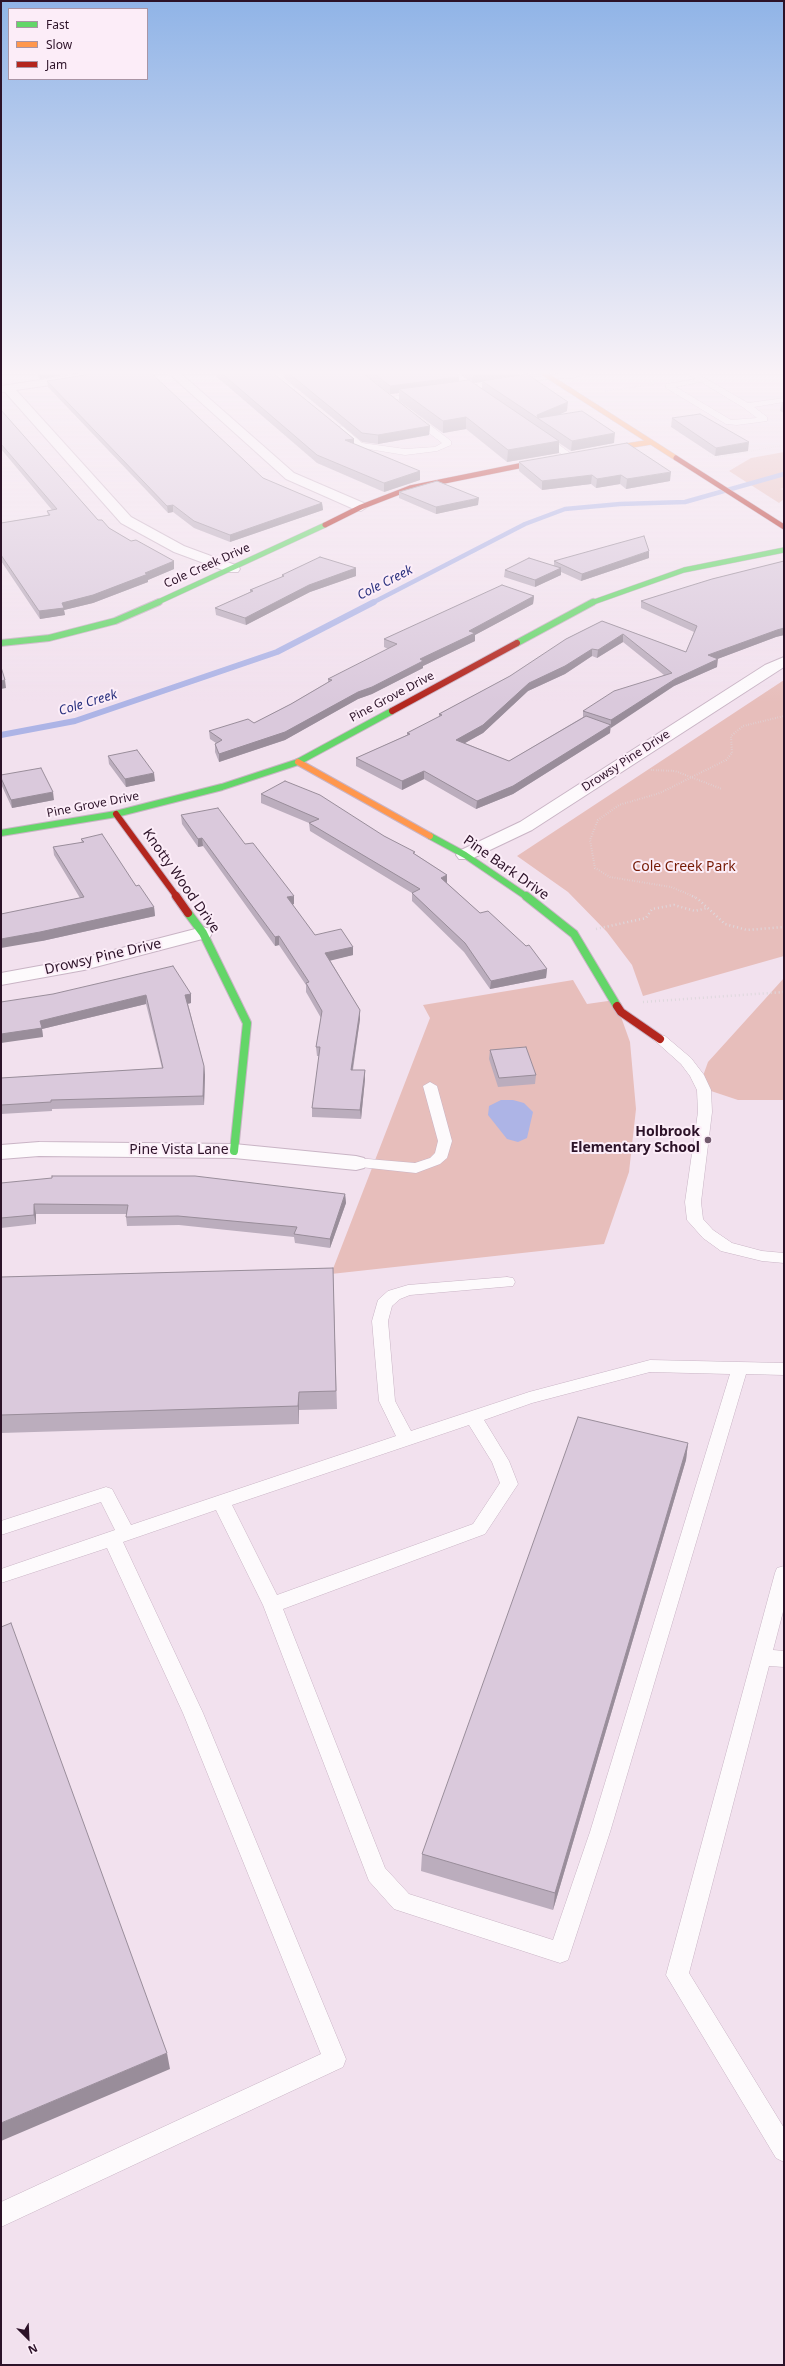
<!DOCTYPE html>
<html>
<head>
<meta charset="utf-8">
<style>
  body { margin:0 }
  #map { position:relative; width:785px; height:2366px; overflow:hidden; background:#f2e1ee; font-family:"Noto Sans",sans-serif }
  canvas { display:block }
  .frame { position:absolute; inset:0; border:2px solid #2c1228; pointer-events:none }
  .legend { position:absolute; left:8px; top:8px; width:140px; height:72px; box-sizing:border-box; background:#fcedf8; border:1px solid #a995a5; margin:0; padding:5px 7px; list-style:none; font-size:12px; color:#2c1228 }
  .legend li { display:flex; align-items:center; gap:8px; height:20px }
  .legend b { width:20px; border:1px solid #a995a5 }
  .north { position:absolute; left:8px; top:2318px; width:40px; height:40px; -webkit-text-stroke:3px #fcedf8; paint-order:stroke; rotate:156deg; font-size:11px; font-weight:700; line-height:16px; text-align:center; color:#2c1228 }
  .north::after { content:''; display:block; margin:auto; width:14px; height:18px; background:#2c1228; clip-path:polygon(50% 0,100% 100%,50% 72%,0 100%) }
</style>
</head>
<body>
<div id="map">
<canvas width="785" height="2366"></canvas>
<div class="frame"></div>
<ul class="legend">
<li><b style="height:5px;background:#63d668"></b>Fast</li>
<li><b style="height:5px;background:#ff974d"></b>Slow</li>
<li><b style="height:5px;background:#b3261e"></b>Jam</li>
</ul>
<div class="north">N</div>
</div>
<script>
const c = document.querySelector('canvas').getContext('2d');
c.lineJoin = 'round';
function fillPath(path, color) { c.fillStyle = color; c.fill(path, 'evenodd'); }
const toPath = rows => new Path2D(rows.map(r => 'M' + r).join(''));
function trace(path, color, width, dash) { c.strokeStyle = color; c.lineWidth = width; c.lineCap = dash ? 'butt' : 'round'; c.setLineDash(dash || []); c.stroke(path); }
function label(font, color, halo, rows, align = 'center') {
  c.font = font + ' "Noto Sans",sans-serif'; c.lineWidth = 4; c.setLineDash([]); c.textBaseline = 'middle'; c.strokeStyle = halo; c.fillStyle = color; for (const [text, x, y, turn = 0] of rows) {
    c.save(); c.translate(x, y); c.rotate((+turn || 0) * Math.PI / 180); c.textAlign = isNaN(turn) ? turn : align; if (halo) c.strokeText(text, 0, 0); c.fillText(text, 0, 0); c.restore();
  }
}
fillPath(toPath([
  [784,452,784,488,780,489,784,490,784,499,779,503,729,471,751,458],
  [784,680,784,956,643,996,632,965,607,932,568,892,517,856],
  [784,978,784,1100,738,1100,699,1087,708,1062],
  [573,980,587,1004,615,1000,630,1042,636,1109,629,1172,604,1244,331,1274,430,1018,423,1005]
]), '#e7bebb');
fillPath(toPath([
  [501,1100,513,1100,524,1103,533,1112,527,1138,518,1142,507,1139,488,1115,489,1106]
]), '#adb4e6');
trace(toPath([
  [372,603,525,524,565,509,620,504,685,502,784,474]
]), '#adb4e6', 4.5);
trace(toPath([
  [1,735,75,721,277,652,374,602]
]), '#adb4e6', 6);
const lane = toPath([
  [280,371,288,371,282,378,294,387,294,391,288,391,274,380,274,376,280,371],
  [580,371,593,371,573,378,547,379,458,391,454,389,458,387,580,371],
  [684,371,693,371,748,403,784,398,784,402,754,407,767,417,767,421,737,425,726,424,666,388,666,384,695,379,684,371],
  [701,382,744,408,757,418,731,420,676,387,701,382],
  [419,392,422,392,422,396,390,400,386,398,419,392],
  [411,415,417,415,451,441,451,445,437,451,405,455,356,447,335,428,342,426,362,443,405,449,435,447,442,443,411,419,411,415],
  [540,435,546,435,574,456,567,458,540,439,540,435],
  [660,1035,665,1036,691,1058,704,1075,711,1090,712,1112,701,1202,703,1219,713,1230,732,1243,762,1251,784,1253,784,1263,762,1261,721,1251,703,1238,687,1220,685,1202,698,1112,697,1090,690,1076,681,1064,653,1039,660,1035],
  [430,1082,437,1086,452,1141,447,1158,440,1164,416,1173,351,1166,349,1163,356,1158,415,1163,430,1158,435,1153,438,1141,423,1086,430,1082],
  [507,1277,513,1278,515,1282,513,1286,410,1295,400,1299,392,1306,388,1321,395,1401,411,1431,529,1392,650,1360,784,1363,784,1375,746,1374,610,1832,568,1960,560,1963,394,1909,369,1881,263,1605,216,1510,123,1542,203,1713,346,2059,343,2067,1,2227,1,2202,321,2054,183,1713,107,1548,1,1583,1,1569,115,1530,101,1502,1,1535,1,1521,106,1487,112,1489,131,1525,396,1436,379,1401,372,1321,378,1300,388,1291,408,1285,507,1277],
  [650,1372,730,1374,590,1832,553,1940,409,1894,385,1868,283,1609,485,1534,518,1484,509,1461,484,1420,532,1403,650,1372],
  [469,1425,492,1462,500,1483,473,1524,277,1595,232,1505,469,1425],
  [784,1566,784,1608,773,1650,784,1651,784,1667,769,1666,689,1973,784,2128,784,2162,776,2158,666,1975,775,1573,777,1568,784,1566]
]);
const street = toPath([
  [100,371,132,371,127,374,16,390,131,517,184,546,238,566,240,569,238,572,228,572,174,552,121,523,5,392,1,392,1,386,100,371],
  [166,371,178,371,294,473,366,504,367,507,361,511,356,510,286,479,166,371],
  [784,657,784,667,532,830,471,859,459,859,456,855,459,851,520,822,765,665,784,657],
  [203,927,210,929,212,933,210,937,84,970,1,985,1,973,83,958,203,927],
  [39,1142,234,1144,356,1156,364,1158,367,1163,364,1168,356,1170,234,1158,39,1156,1,1159,1,1145,39,1142]
]);
const fastFar2 = toPath([
  [156,603,325,525],
  [591,603,684,570,784,550]
]);
const fastFar1 = toPath([
  [1,643,49,638,115,621,159,602],
  [517,643,593,602],
  [1,833,116,814,222,787,298,762,392,711],
  [430,836,465,855,527,897]
]);
const fast = toPath([
  [526,896,574,934,617,1006],
  [188,913,203,933,247,1023,234,1151]
]);
const slowFar1 = toPath([
  [540,371,676,458],
  [602,450,651,442]
]);
const slow = toPath([
  [298,762,430,836]
]);
const jamFar2 = toPath([
  [676,458,784,527],
  [325,525,361,507,410,488,548,460]
]);
const jamFar1 = toPath([
  [392,711,517,643],
  [116,814,177,897]
]);
const jam = toPath([
  [176,896,188,913],
  [617,1006,621,1012,660,1039]
]);
trace(lane, '#c9b4c5', 1);
trace(street, '#c9b4c5', 2);
trace(fastFar2, '#c9b4c5', 6);
trace(fastFar1, '#c9b4c5', 8);
trace(fast, '#c9b4c5', 10);
trace(slowFar1, '#c9b4c5', 6);
trace(slow, '#c9b4c5', 8);
trace(jamFar2, '#c9b4c5', 6);
trace(jamFar1, '#c9b4c5', 8);
trace(jam, '#c9b4c5', 10);
trace(toPath([
  [605,391,654,384,649,380,643,380],
  [708,456,719,457,784,445]
]), '#ded8dd', 1.5, [0.5, 1.5]);
trace(toPath([
  [651,770,675,771,722,789],
  [695,897,671,887,610,877,595,868,590,840,598,820,619,805,660,793,726,760,732,753,731,736,743,726,784,716]
]), '#ded8dd', 2, [0.5, 2]);
trace(toPath([
  [692,896,698,899,725,924,747,930,784,927],
  [596,929,646,918,652,909,674,905,695,911,707,908],
  [643,1002,784,992]
]), '#ded8dd', 2.5, [1, 3]);
fillPath(lane, '#fdfafc');
fillPath(street, '#fdfafc');
trace(fastFar2, '#63d668', 5);
trace(fastFar1, '#63d668', 6);
trace(fast, '#63d668', 8);
trace(slowFar1, '#ff974d', 5);
trace(slow, '#ff974d', 6);
trace(jamFar2, '#b3261e', 5);
trace(jamFar1, '#b3261e', 6);
trace(jam, '#b3261e', 8);
fillPath(toPath([
  [34,371,87,371,40,379],
  [210,371,277,371,274,374,354,439,354,444,420,471,420,480,384,492,317,463],
  [284,371,360,371,430,426,429,435,378,444,362,442,284,378],
  [360,371,453,371,459,377,459,381,468,380,456,371,518,371,518,376,567,411,559,415,614,443,571,451,559,443,559,453,507,462,466,429,443,433,399,401,399,393,390,394],
  [482,382,482,389,474,383],
  [47,381,263,478,322,503,323,510,230,542,194,528,173,512,168,513,48,387],
  [782,402,784,402,784,413,780,411],
  [1,410,98,520,109,528,131,541,174,561,174,569,148,580,148,582,93,603,64,610,65,615,40,619,1,561,1,523,48,515,47,511,52,510,1,449],
  [672,418,748,451,715,456,671,427],
  [519,462,670,481,626,489,620,484,596,488,591,484,542,490,519,471],
  [399,492,478,505,436,514,399,498],
  [649,558,581,581,561,572,561,575,535,587,504,577,505,570,554,565,554,561],
  [784,561,784,635,776,637,717,659,717,667,674,686,610,728,610,733,513,794,476,809,424,779,402,790,356,766,356,758,407,735,407,733,439,717,439,714,510,676,602,621,686,652,694,632,641,608,641,601],
  [623,642,664,675,583,711,583,717,509,761,465,743,483,733,528,691,565,674,592,656,597,658],
  [356,568,356,576,310,592,246,625,216,615,215,608,250,592,250,590,282,577,282,575],
  [534,596,533,604,475,635,475,641,423,666,423,668,372,694,358,699,285,740,219,762,215,752,215,744,216,743,210,739,209,731,254,723,291,704,328,682,328,679,388,649,384,647,384,639],
  [108,756,155,781,126,787,109,764],
  [1,775,54,800,12,808,1,784],
  [261,794,384,836,415,854,447,875,447,883,480,913,547,969,546,978,490,989,464,952,412,901,412,893,310,831,309,823,261,803],
  [181,815,245,844,294,904,292,905,315,935,353,947,353,955,330,960,360,1010,360,1019,353,1070,365,1070,365,1079,361,1119,312,1117,312,1108,319,1056,317,1056,316,1047,321,1018,306,992,306,985,279,945,275,946,203,846,198,847,182,824],
  [81,839,136,886,154,907,155,916,42,941,80,898,54,855,53,847,82,843],
  [191,994,191,1003,188,1004,204,1066,205,1075,204,1105,52,1109,52,1111,1,1114,1,1078,162,1068,146,1004,42,1029,43,1037,1,1002],
  [490,1050,536,1075,535,1084,498,1087,489,1059],
  [1,1183,345,1194,346,1203,330,1248,295,1243,294,1237,179,1225,127,1226,126,1217,127,1214,36,1214,36,1224,1,1228],
  [333,1268,337,1409,299,1410,299,1424,1,1433,1,1277],
  [688,1443,686,1460,553,1910,421,1871,422,1854]
]), '#bbadbd');
fillPath(toPath([
  [44,371,87,371,40,379,39,372],
  [273,371,277,371,273,375],
  [500,371,518,371,518,377,482,381,482,382,472,383,473,375],
  [459,377,459,385,399,389,399,393,390,394,390,386],
  [568,402,567,411,543,422,537,418,537,415],
  [466,417,466,429,443,433,443,421],
  [430,426,429,435,378,444,378,435],
  [615,433,614,443,571,451,572,441],
  [354,439,354,448,345,440],
  [559,441,559,453,507,462,508,450],
  [749,442,748,451,715,456,716,448],
  [420,471,420,480,384,492,384,483],
  [671,472,670,481,626,489,627,479],
  [592,475,591,484,542,490,542,481],
  [621,475,620,484,596,488,597,479],
  [479,498,478,505,436,514,436,507],
  [322,503,323,510,230,542,230,535],
  [173,505,173,512,168,513,167,506],
  [649,551,649,558,581,581,582,574],
  [174,561,174,569,148,580,148,582,93,603,64,610,65,615,40,619,39,611,145,573],
  [356,568,356,576,310,592,246,625,245,618,309,585],
  [561,568,561,575,535,587,535,580],
  [534,596,533,604,475,635,475,641,423,666,423,668,372,694,358,699,285,740,219,762,219,754,358,692,420,659,469,631],
  [784,628,784,635,776,637,707,663,708,655,777,630],
  [623,634,623,642,597,658,598,650],
  [592,649,592,656,565,674,528,691,483,733,456,748,456,740,529,683],
  [718,659,717,667,674,686,611,728,611,720,675,679],
  [5,680,6,688,1,689,1,681],
  [611,725,610,733,513,794,476,809,477,801],
  [424,771,424,779,402,790,402,781],
  [154,773,155,781,126,787,125,779],
  [53,792,54,800,12,808,11,800],
  [202,838,203,846,198,847,198,839],
  [447,875,447,884,441,878],
  [294,896,294,904,287,906,287,897],
  [154,907,155,916,42,941,1,948,1,939],
  [279,936,279,945,275,946,275,937],
  [353,947,353,955,325,962,325,953],
  [547,969,546,978,490,989,491,981],
  [191,994,191,1003,186,1004,185,995],
  [146,995,146,1004,42,1029,43,1037,1,1043,1,1034,40,1021],
  [360,1010,360,1019,351,1079,351,1070],
  [204,1066,205,1075,204,1105,203,1096],
  [365,1070,365,1079,361,1119,360,1110],
  [345,1194,346,1203,330,1248,330,1239],
  [34,1204,36,1214,36,1224,34,1215],
  [299,1392,299,1424,298,1406],
  [688,1443,686,1460,553,1910,555,1893],
  [167,2053,170,2069,1,2141,1,2123]
]), '#998d9a');
const building = toPath([
  [110,371,149,371,263,478,322,503,230,535,194,521,173,505,167,506,47,381,110,371],
  [219,371,273,371,273,373,354,439,345,440,420,471,384,483,317,455,219,371],
  [286,371,360,371,430,426,378,435,362,433,286,371],
  [371,371,453,371,459,377,390,386,371,371],
  [468,371,500,371,473,375,468,371],
  [527,374,568,402,537,415,538,418,582,411,615,433,572,441,482,381,527,374],
  [469,380,559,441,508,450,466,417,443,421,399,389,469,380],
  [1,410,98,520,102,520,109,528,131,541,136,540,174,561,145,573,148,574,93,595,62,603,64,608,39,611,1,555,1,523,50,515,47,511,57,509,1,444,1,410],
  [700,414,749,442,716,448,672,418,700,414],
  [627,443,671,472,627,479,621,475,597,479,592,475,542,481,519,462,627,443],
  [437,481,479,498,436,507,399,492,437,481],
  [644,536,649,551,582,574,554,561,644,536],
  [320,557,356,568,309,585,245,618,215,608,253,591,250,590,284,576,282,575,320,557],
  [529,558,561,568,535,580,505,570,529,558],
  [784,561,784,628,777,630,708,655,718,659,675,679,611,720,583,711,614,691,672,673,623,634,598,650,592,649,565,666,529,683,483,725,456,740,509,761,586,716,611,725,513,786,477,801,424,771,402,781,356,758,410,734,407,733,442,715,439,714,510,676,566,639,602,621,686,652,697,626,641,601,712,579,784,561],
  [502,585,534,596,469,631,475,633,420,659,423,661,372,687,358,692,285,732,219,754,215,744,222,740,209,731,248,719,254,723,291,704,332,680,328,679,397,644,384,639,502,585],
  [1,667,5,680,1,681,1,667],
  [137,750,154,773,125,779,108,756,137,750],
  [41,768,53,792,11,800,1,778,1,775,41,768],
  [285,781,320,795,384,836,415,852,413,853,447,875,441,878,480,913,488,911,526,946,529,945,547,969,491,981,465,943,412,893,420,889,309,823,319,819,261,794,285,781],
  [218,808,245,844,253,843,294,896,287,897,315,935,341,929,353,947,325,953,360,1010,351,1070,365,1070,360,1110,312,1108,320,1047,316,1047,322,1011,306,983,309,982,279,936,275,937,202,838,198,839,181,815,218,808],
  [102,834,136,886,139,885,154,907,40,932,1,939,1,914,84,897,53,847,84,842,81,839,102,834],
  [173,966,191,994,185,995,204,1066,203,1096,51,1100,51,1102,1,1105,1,1078,163,1068,146,995,40,1021,42,1028,1,1034,1,1002,53,994,173,966],
  [526,1047,536,1075,499,1078,490,1050,526,1047],
  [52,1176,195,1176,345,1194,330,1239,294,1234,297,1227,178,1216,126,1217,128,1205,34,1204,34,1215,1,1218,1,1183,52,1178,52,1176],
  [333,1268,336,1391,299,1392,298,1406,1,1415,1,1277,333,1268],
  [578,1417,688,1443,555,1893,422,1854,578,1417],
  [11,1623,167,2053,1,2123,1,1627,11,1623]
]);
fillPath(building, '#dac9dc');
trace(building, '#998d9a', 1);
const sky = c.createLinearGradient(0, 0, 0, 703);
sky.addColorStop(0, '#90b4e7');
sky.addColorStop(0.53, '#f9f2f7');
sky.addColorStop(1, '#f9f2f700');
c.fillStyle = sky;
c.fillRect(0, 0, 785, 703);
for (const [x, y, r, color] of [
  [708,1140,4,"#715a6d"]
]) { const dot = new Path2D(); dot.arc(x, y, r, 0, 2 * Math.PI); c.fillStyle = color; c.fill(dot); trace(dot, '#fcedf8', 1.5); }
label('12px', '#2c1228', '#fcedf8', [
  ["Cole Creek Drive",207,566,-24],
  ["Pine Grove Drive",392,697,-28],
  ["Drowsy Pine Drive",626,761,-33],
  ["Pine Grove Drive",93,805,-11]
]);
label('italic 13px', '#2b327f', '#fcedf8', [
  ["Cole Creek",385,583,-27],
  ["Cole Creek",88,703,-17]
]);
label('14px', '#751a05', '#fcedf8', [
  ["Cole Creek Park",684,867]
]);
label('14px', '#2c1228', '#fcedf8', [
  ["Pine Bark Drive",506,868,35],
  ["Knotty Wood Drive",181,881,55],
  ["Drowsy Pine Drive",103,957,-13],
  ["Pine Vista Lane",179,1150]
]);
label('bold 14px', '#2c1228', '#fcedf8', [
  ["Holbrook",700,1132],
  ["Elementary School",700,1148]
], 'right');
</script>
</body>
</html>
